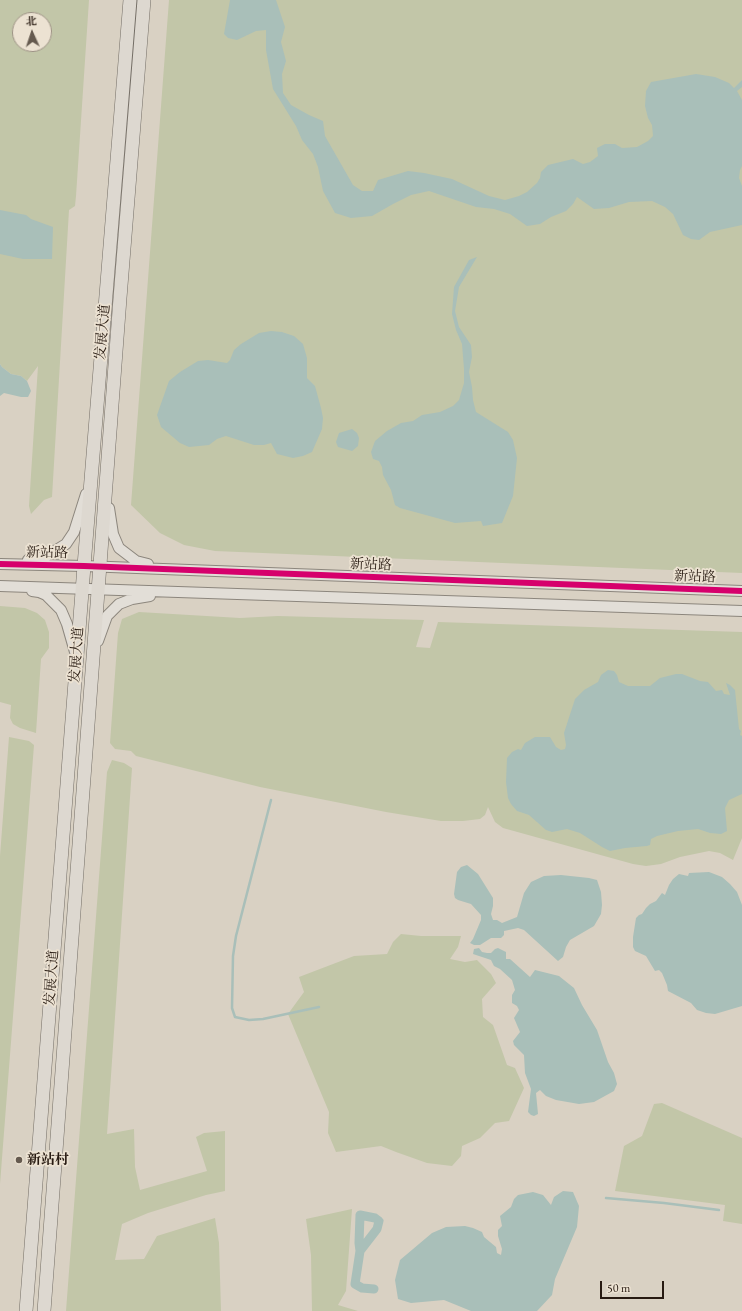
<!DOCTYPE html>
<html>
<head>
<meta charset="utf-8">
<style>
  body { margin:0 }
  #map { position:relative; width:742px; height:1311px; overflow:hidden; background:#d9d1c3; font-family:"EB Garamond","Noto Serif SC",serif }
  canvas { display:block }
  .north { position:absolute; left:12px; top:12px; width:40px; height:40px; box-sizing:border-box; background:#ece2d2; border:1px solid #9d9285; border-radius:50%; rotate:357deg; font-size:11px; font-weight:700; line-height:16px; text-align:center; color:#271a11 }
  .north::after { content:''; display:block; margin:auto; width:14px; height:18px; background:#655a4f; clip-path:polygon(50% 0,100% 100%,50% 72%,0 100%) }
  .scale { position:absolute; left:600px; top:1281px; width:64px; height:18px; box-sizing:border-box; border:2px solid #271a11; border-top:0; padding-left:5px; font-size:12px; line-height:14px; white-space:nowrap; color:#271a11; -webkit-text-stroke:3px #ece2d2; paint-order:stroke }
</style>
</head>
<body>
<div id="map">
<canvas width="742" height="1311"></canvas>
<div class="north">北</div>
<div class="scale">50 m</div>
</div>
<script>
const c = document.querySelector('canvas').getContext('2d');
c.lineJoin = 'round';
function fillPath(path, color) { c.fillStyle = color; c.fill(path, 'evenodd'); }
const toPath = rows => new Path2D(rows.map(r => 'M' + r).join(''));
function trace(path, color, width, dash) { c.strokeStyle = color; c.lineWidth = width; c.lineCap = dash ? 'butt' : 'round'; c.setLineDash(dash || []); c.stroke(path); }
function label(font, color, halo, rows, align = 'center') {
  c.font = font + ' "EB Garamond","Noto Serif SC",serif'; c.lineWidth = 3.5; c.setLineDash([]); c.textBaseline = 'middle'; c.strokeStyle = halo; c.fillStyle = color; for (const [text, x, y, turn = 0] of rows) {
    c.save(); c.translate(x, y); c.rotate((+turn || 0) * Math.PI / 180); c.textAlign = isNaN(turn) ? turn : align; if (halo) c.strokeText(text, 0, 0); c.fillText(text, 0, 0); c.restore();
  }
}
fillPath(toPath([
  [0,0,89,0,76,196,75,206,69,210,52,497,44,500,31,514,29,506,38,366,27,381,21,376,11,374,2,367,0,364],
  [20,20,44,20,44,44,20,44],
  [169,0,742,0,742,573,215,551,184,545,160,533,131,505],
  [0,606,25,608,37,613,45,620,49,632,49,648,41,659,36,733,20,728,13,724,10,718,11,705,0,702],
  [139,612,240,618,278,616,424,620,416,647,430,648,438,622,742,632,742,838,733,860,720,853,709,851,680,857,661,864,646,866,633,864,503,828,495,822,488,807,485,815,480,819,463,821,441,821,386,812,260,787,136,756,131,751,115,749,110,743,118,633,122,619],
  [9,737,29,741,34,745,0,1184,0,856],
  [112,760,124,763,132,768,107,1134,134,1129,135,1167,140,1190,207,1171,196,1137,204,1133,225,1131,225,1191,206,1195,148,1213,122,1224,115,1260,144,1259,157,1236,215,1218,219,1243,221,1311,66,1311,107,772],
  [401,934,421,936,461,936,458,947,450,959,465,962,477,960,491,974,496,983,482,999,483,1017,493,1025,507,1065,515,1068,524,1088,509,1121,495,1123,480,1138,462,1146,461,1156,452,1166,427,1163,396,1152,381,1146,336,1152,328,1133,329,1112,288,1014,304,992,299,977,354,956,387,954,393,942],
  [662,1103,742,1138,742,1224,723,1221,725,1205,615,1191,624,1146,642,1136,654,1104],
  [352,1209,346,1291,338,1305,358,1311,312,1311,311,1255,306,1219]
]), '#c2c6a8');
fillPath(toPath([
  [230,0,276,0,285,27,281,42,286,61,282,74,283,93,291,105,309,115,323,121,325,136,353,185,362,191,373,191,378,180,408,171,424,173,452,179,489,196,505,200,519,196,527,192,537,183,540,178,541,172,548,165,573,159,583,164,590,162,598,156,597,148,605,144,615,144,622,148,637,147,648,141,653,136,652,125,648,118,645,106,646,91,651,82,696,74,715,77,729,83,734,88,742,80,742,87,737,91,742,100,742,166,740,170,739,178,742,186,742,225,710,232,699,240,691,239,683,235,673,214,665,207,652,201,629,202,609,208,594,209,577,197,573,204,566,211,551,217,540,224,527,226,510,214,494,209,476,207,429,191,411,195,393,204,372,216,351,218,335,213,323,191,318,167,313,154,302,140,296,126,273,89,266,50,266,30,256,31,237,40,228,38,224,34],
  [0,210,26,215,31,219,53,227,52,259,23,259,0,254],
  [477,257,459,287,455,311,459,327,471,345,472,357,469,372,472,387,473,400,476,412,508,432,513,440,517,458,513,496,502,523,483,526,481,521,455,523,400,508,395,505,391,490,383,475,382,467,379,461,373,459,371,452,375,441,387,431,401,423,413,421,422,415,440,412,453,406,459,400,464,383,464,369,462,344,456,330,452,314,454,287,469,260],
  [271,331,282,332,294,336,303,344,307,358,307,378,315,386,321,408,323,418,322,429,312,452,303,456,293,458,277,454,271,443,264,445,254,445,226,436,217,439,209,445,189,447,180,443,161,427,157,415,169,381,180,372,198,361,208,360,227,363,230,360,234,350,241,344,259,333],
  [0,364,2,367,11,374,21,376,27,381,31,391,28,397,21,397,4,393,0,396],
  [352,429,357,433,359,438,358,446,352,451,338,447,336,442,339,433],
  [608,670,614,671,617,675,619,682,628,686,650,686,660,678,676,674,682,674,700,681,708,682,716,691,722,690,724,694,730,695,726,683,730,685,735,690,739,729,741,731,740,735,742,736,742,794,729,800,725,808,727,831,721,834,710,833,698,829,678,831,657,836,651,839,650,845,647,846,625,848,610,851,602,847,580,833,567,829,552,832,546,830,529,815,517,811,511,804,508,798,506,782,507,758,512,752,518,749,521,750,525,743,535,737,550,737,556,747,561,750,565,749,566,745,564,733,575,699,584,690,598,682,601,675],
  [467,865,478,874,493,898,493,906,491,914,493,920,497,920,502,923,517,917,524,893,531,882,544,876,561,875,589,878,597,880,601,892,602,905,601,914,594,926,570,940,566,947,563,957,558,961,524,930,518,928,504,931,504,935,501,938,491,938,480,945,474,945,470,943,473,939,481,920,481,915,471,904,458,900,455,898,454,894,457,872,461,867],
  [709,872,722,877,730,884,737,892,742,905,742,1006,715,1014,706,1013,697,1010,691,1003,668,991,667,985,662,973,659,970,655,971,646,956,635,951,633,947,633,937,636,918,639,915,642,914,646,908,650,904,656,901,662,893,665,895,669,885,673,879,679,874,688,876,689,873],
  [479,948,482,952,487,953,491,953,495,949,498,948,506,952,506,959,510,959,530,977,535,970,559,976,574,988,582,1005,597,1030,608,1062,614,1073,617,1084,614,1091,594,1102,579,1104,556,1100,546,1096,540,1090,536,1093,538,1114,534,1116,531,1115,528,1112,531,1089,525,1073,524,1055,514,1045,513,1041,520,1032,514,1018,519,1010,517,1006,512,1003,512,995,515,990,512,980,500,969,494,966,491,960,473,954,474,949],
  [563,1191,573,1192,579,1206,577,1227,555,1279,552,1295,537,1311,471,1311,444,1300,411,1303,398,1299,395,1280,400,1260,432,1233,446,1227,465,1226,473,1228,482,1232,484,1237,496,1247,497,1253,501,1255,502,1249,498,1236,498,1230,502,1226,500,1216,511,1207,514,1199,518,1195,533,1192,543,1195,551,1205,554,1197]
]), '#a9bfb9');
trace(toPath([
  [271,800,236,936,233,956,232,1008,235,1017,249,1020,263,1019,319,1007],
  [606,1198,664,1203,719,1210]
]), '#a9bfb9', 2.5);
trace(toPath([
  [360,1251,377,1229,379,1221,375,1218,360,1215,359,1243,360,1251,355,1284,362,1288,374,1289]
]), '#a9bfb9', 9);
const minor = toPath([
  [109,508,113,534,119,548,136,561,148,564],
  [28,560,45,557,66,544,74,532,86,494],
  [0,564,84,566,742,591],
  [0,586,742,611],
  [32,591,39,592,46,595,61,610,67,624,75,652],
  [98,641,107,616,119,604,132,599,150,596]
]);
const major = toPath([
  [26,1311,84,566,130,0],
  [44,1311,120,298,144,0]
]);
trace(minor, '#8c867d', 12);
trace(major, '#736d65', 14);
trace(minor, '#e2ded7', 10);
trace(major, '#ddd8d0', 13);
trace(toPath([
  [0,564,84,566,742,591]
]), '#d6006c', 6);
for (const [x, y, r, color] of [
  [19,1160,4,"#655a4f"]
]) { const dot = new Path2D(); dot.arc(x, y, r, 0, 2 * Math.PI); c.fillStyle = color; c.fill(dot); trace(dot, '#ece2d2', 1.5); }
label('14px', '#271a11', '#ece2d2', [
  ["发展大道",103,332,-85],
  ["新站路",47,553,1],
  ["新站路",371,565,2],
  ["新站路",695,577,2],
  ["发展大道",77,655,-86],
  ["发展大道",52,978,-86]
]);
label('bold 14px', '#271a11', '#ece2d2', [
  ["新站村",27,1160]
], 'left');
</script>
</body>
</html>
